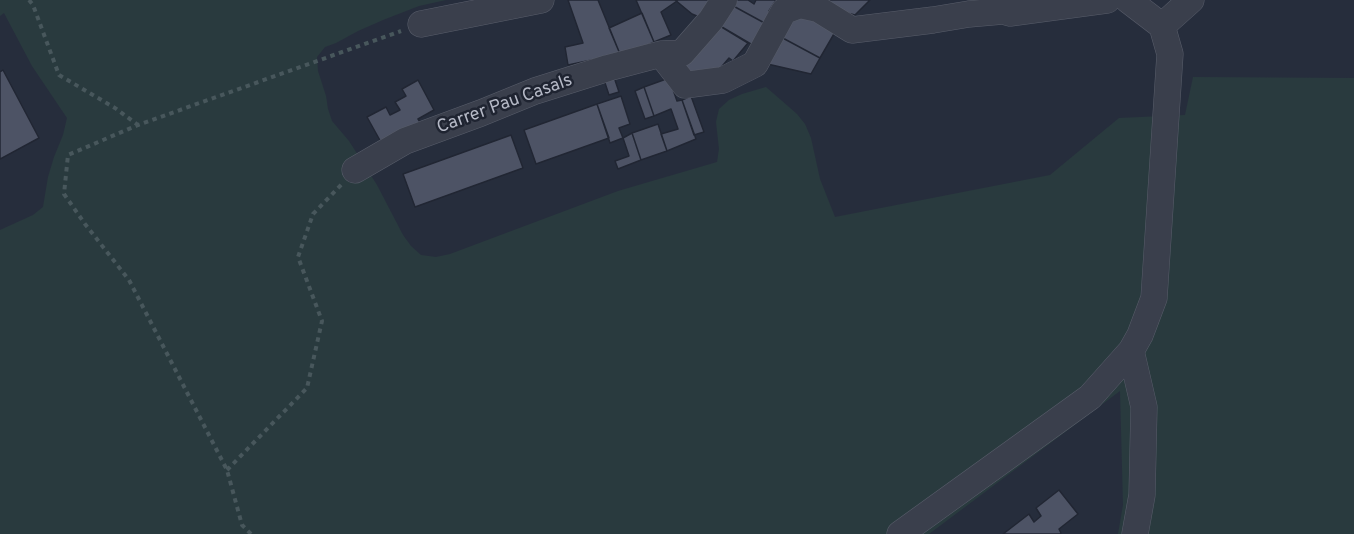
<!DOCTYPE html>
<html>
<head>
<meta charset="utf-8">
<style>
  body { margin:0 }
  canvas { display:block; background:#262d3c }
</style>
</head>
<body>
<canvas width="1354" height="534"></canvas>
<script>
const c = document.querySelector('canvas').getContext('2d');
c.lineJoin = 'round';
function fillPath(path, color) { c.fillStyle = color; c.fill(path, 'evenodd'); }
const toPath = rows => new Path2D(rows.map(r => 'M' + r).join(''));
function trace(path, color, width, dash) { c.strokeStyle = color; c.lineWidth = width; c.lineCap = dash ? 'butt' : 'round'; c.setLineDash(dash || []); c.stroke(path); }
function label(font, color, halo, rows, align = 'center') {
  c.font = font + ' Overpass,sans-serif'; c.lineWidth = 5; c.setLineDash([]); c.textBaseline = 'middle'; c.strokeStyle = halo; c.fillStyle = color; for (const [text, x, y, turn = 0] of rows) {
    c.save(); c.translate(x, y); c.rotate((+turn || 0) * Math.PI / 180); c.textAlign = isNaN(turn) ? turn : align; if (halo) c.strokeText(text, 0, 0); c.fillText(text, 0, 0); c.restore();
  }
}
fillPath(toPath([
  [0,0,446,0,419,6,383,20,358,31,336,43,325,47,317,57,318,71,326,96,328,109,332,121,349,141,377,185,403,235,411,246,421,255,436,257,450,254,618,191,717,162,719,149,716,122,719,109,729,100,742,94,766,87,797,114,805,124,811,138,820,179,835,217,1050,175,1119,118,1185,115,1193,77,1354,78,1354,534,1118,534,1123,505,1120,391,929,534,0,534,0,230,33,215,43,207,48,177,54,157,63,135,67,118,32,66,4,13,0,16]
]), '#293a3e');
const building = toPath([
  [568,0,598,0,620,54,568,65,565,47,583,43,568,0],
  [636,0,675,0,677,1,661,12,671,35,654,42,636,0],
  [675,0,717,0,704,19,692,14,675,0],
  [728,0,748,0,754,4,756,0,776,0,769,11,776,15,770,26,726,2,728,0],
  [824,0,870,0,855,15,839,11,824,0],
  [726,2,770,26,756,47,715,23,726,2],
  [795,10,838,27,820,58,779,36,795,10],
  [642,13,654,42,638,50,620,54,609,28,642,13],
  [715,23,748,43,733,61,729,58,712,78,700,81,679,67,715,23],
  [779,36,820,58,811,74,763,63,779,36],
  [3,70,39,138,0,159,0,72,3,70],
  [612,71,619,92,609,95,602,74,612,71],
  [669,78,677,101,682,100,696,139,667,151,661,134,678,129,671,109,654,116,644,87,669,78],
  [418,80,434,110,418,119,420,122,382,144,367,117,386,107,390,115,400,110,395,102,406,96,402,89,418,80],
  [644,87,654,116,645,119,635,91,644,87],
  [621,96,630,124,619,128,623,138,610,143,597,104,621,96],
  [691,96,704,132,694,135,682,100,691,96],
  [597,104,609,138,536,164,524,130,597,104],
  [658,124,667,151,641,160,632,133,658,124],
  [632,133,641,160,618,169,615,161,629,156,623,138,632,133],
  [511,135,523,168,415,207,403,174,511,135],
  [1059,490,1078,514,1059,529,1061,533,1060,534,1003,534,1029,514,1034,522,1041,516,1036,508,1059,490]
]);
fillPath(building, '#4d5365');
trace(building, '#212633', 1.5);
const minor = toPath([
  [998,4,1010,13,1107,0],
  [421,24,541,0],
  [1162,26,1191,0],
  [661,54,685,85,723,80,755,64,784,11,800,5,818,9,852,30,933,20,969,14,1003,11,1010,13],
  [355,170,405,141,481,113,535,91,608,68,661,54,682,53,711,20,724,0],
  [1131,351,1144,407,1142,495,1135,534],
  [900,534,1090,397,1131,351,1140,335,1154,298,1170,54,1162,26,1128,0]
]);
trace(minor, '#585d6a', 27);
trace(toPath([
  [29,0,33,5,59,75,115,108,138,125],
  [227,470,307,388,322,321,298,257,313,214,342,184],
  [251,534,242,525,227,470,129,280,85,224,64,194,68,155,138,125,401,31]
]), '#48575c', 4, [4.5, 4.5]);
trace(minor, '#3a3f4c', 26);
label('18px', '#b6bac7', '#1f2431', [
  ["Carrer Pau Casals",505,105,-20]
]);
</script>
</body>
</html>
